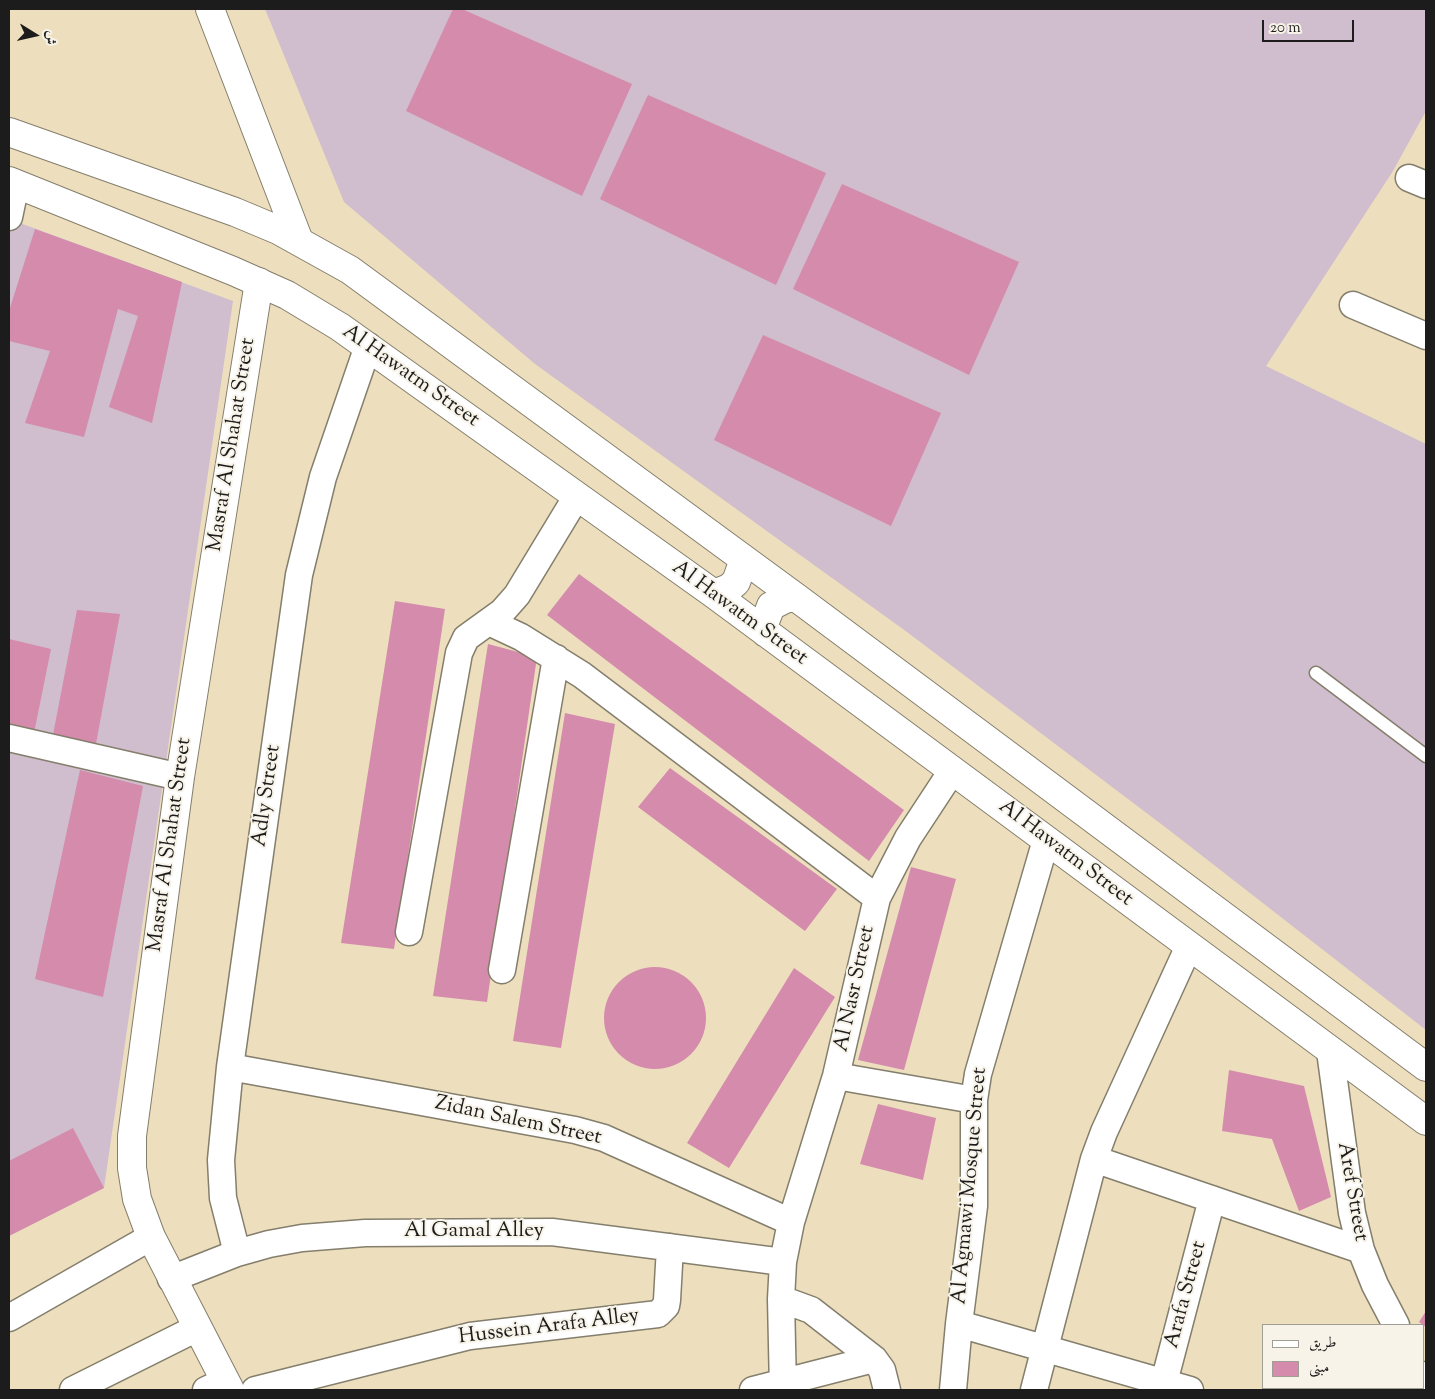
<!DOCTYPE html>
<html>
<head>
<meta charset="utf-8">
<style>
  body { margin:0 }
  #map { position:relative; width:1435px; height:1399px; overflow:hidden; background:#eddfbd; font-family:"Sorts Mill Goudy",Amiri,serif }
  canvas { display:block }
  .frame { position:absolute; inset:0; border:10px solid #1c1c1c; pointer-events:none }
  .legend { position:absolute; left:1262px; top:1324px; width:162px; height:65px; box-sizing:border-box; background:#f7f3e8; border:1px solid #9f9d96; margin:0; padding:6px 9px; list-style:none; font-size:15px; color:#1c1c1c }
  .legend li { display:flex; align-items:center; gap:10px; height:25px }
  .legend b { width:25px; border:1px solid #9f9d96 }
  .north { position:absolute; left:10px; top:10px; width:50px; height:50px; -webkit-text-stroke:4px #f7f3e8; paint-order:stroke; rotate:100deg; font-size:14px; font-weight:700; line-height:20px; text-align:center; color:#1c1c1c }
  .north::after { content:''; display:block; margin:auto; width:18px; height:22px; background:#1c1c1c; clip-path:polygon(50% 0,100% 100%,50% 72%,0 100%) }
  .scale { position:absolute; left:1262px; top:20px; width:92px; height:22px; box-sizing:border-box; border:2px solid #1c1c1c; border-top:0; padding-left:6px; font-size:15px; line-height:18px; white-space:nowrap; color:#1c1c1c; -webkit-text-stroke:4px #f7f3e8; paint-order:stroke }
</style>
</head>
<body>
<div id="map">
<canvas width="1435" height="1399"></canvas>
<div class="frame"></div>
<ul class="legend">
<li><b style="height:6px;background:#fff"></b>طريق</li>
<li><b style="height:14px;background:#d48bac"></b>مبنى</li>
</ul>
<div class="north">ش</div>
<div class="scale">20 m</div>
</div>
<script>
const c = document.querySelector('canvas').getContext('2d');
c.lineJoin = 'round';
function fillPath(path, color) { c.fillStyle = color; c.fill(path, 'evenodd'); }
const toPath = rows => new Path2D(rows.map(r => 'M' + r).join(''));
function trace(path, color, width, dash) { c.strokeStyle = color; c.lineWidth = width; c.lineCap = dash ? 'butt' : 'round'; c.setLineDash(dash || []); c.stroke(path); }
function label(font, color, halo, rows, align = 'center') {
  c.font = font + ' "Sorts Mill Goudy",serif'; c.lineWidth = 4; c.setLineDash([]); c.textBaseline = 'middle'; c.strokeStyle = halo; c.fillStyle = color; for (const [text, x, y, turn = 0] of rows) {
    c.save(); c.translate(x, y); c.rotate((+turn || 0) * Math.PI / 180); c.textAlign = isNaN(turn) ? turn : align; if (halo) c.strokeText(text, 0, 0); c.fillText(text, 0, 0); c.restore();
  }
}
fillPath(toPath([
  [265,9,1426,9,1426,111,1393,171,1266,366,1426,444,1426,1030,1169,830,907,632,535,364,344,202],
  [9,219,233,301,104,1188,9,1236]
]), '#d0bdcd');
fillPath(toPath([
  [453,9,462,9,632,84,582,196,406,111],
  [648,95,826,173,776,285,600,199],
  [842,184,1019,262,969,375,793,289],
  [35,229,182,282,152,423,109,407,138,316,118,309,84,437,25,423,50,351,9,341,9,311],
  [763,335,941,413,891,526,714,440],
  [579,574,904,810,869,861,547,615],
  [395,601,445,609,394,949,341,943],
  [77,610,120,614,95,749,52,740],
  [9,639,51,649,34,733,9,727],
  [488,644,537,657,487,1002,433,996],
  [565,713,615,724,561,1048,513,1041],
  [670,768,837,889,805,931,638,807],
  [80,770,143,786,103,997,35,979],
  [911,867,956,879,904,1070,858,1060],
  '604 1018a51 51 0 1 1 102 0a51 51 0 1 1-102 0Z',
  [794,968,835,997,729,1168,687,1143],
  [1229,1070,1304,1086,1331,1197,1299,1211,1272,1139,1222,1131],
  [878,1104,936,1118,923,1180,860,1164],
  [73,1128,104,1188,9,1236,9,1161],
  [1426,1311,1426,1327,1419,1322]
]), '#d48bac');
const service = toPath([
  [1316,673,1426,756]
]);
const minor = toPath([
  [1409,178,1426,185],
  [9,217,16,184],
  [1353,305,1426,336],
  [489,622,521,637,582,675,877,898],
  [9,738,180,777],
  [409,932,459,653,466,638,502,612,517,595,577,496],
  [502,970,556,658],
  [1330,1051,1352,1213,1361,1250,1375,1285,1396,1325],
  [230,1067,575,1130,604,1138,791,1222],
  [836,1076,974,1100],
  [1094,1159,1361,1250],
  [237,1253,223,1198,221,1160,230,1067,299,575,323,477,368,346],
  [171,1279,237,1253,269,1244,302,1238,365,1233,552,1232,783,1262],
  [781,1299,811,1310,874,1359,882,1370,887,1390],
  [9,1318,151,1237],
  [959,1324,1190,1390],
  [1424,1379,1426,1375],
  [73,1390,197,1328],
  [206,1390,225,1381],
  [255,1390,470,1336,658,1314,666,1306,667,1300,670,1247],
  [753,1390,874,1359],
  [783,1390,781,1299,783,1262,791,1222,836,1076,877,898,908,838,952,771],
  [953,1390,959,1324,974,1206,974,1100,978,1074,1046,840],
  [1034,1390,1094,1159,1104,1132,1189,946],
  [1162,1390,1212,1199]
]);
const tertiary = toPath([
  [210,9,299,241],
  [230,1390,151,1237,137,1199,132,1168,132,1136,180,777,259,282]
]);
const secondary = toPath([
  [9,132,235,212,278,230,350,270,797,598,1426,1067],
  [9,181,233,271,287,295,340,327,714,594,1426,1121],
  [714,594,729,588,736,582,742,565,741,557],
  [766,633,764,624,771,606,787,598,797,598]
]);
trace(service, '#847e6c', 15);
trace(minor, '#847e6c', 29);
trace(tertiary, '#847e6c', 30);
trace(secondary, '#847e6c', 30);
trace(service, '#fff', 12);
trace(minor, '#fff', 26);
trace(tertiary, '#fff', 28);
trace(secondary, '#fff', 28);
label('21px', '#1c1c1c', '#f7f3e8', [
  ["Al Hawatm Street",410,377,35],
  ["Masraf Al Shahat Street",233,445,-81],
  ["Al Hawatm Street",739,614,36],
  ["Adly Street",268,796,-82],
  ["Masraf Al Shahat Street",171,845,-82],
  ["Al Hawatm Street",1065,854,37],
  ["Al Nasr Street",856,989,-78],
  ["Zidan Salem Street",518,1122,12],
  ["Al Agmawi Mosque Street",971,1186,-85],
  ["Aref Street",1351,1192,80],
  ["Al Gamal Alley",474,1232],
  ["Arafa Street",1187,1295,-75],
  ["Hussein Arafa Alley",549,1328,-7]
]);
</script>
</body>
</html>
